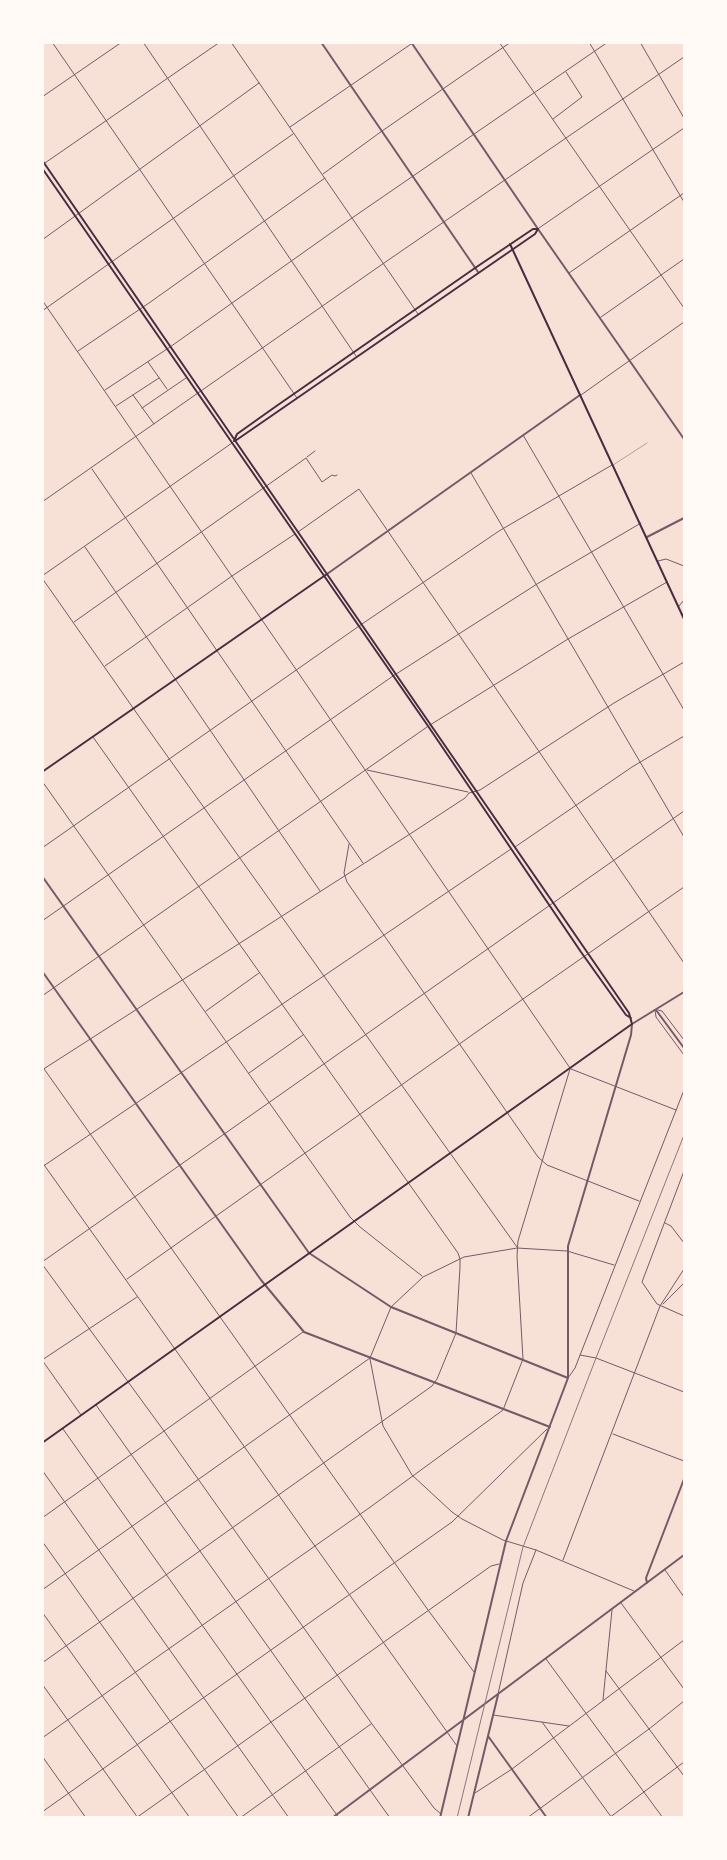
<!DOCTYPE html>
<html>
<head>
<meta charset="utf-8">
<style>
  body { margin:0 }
  #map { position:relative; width:727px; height:1860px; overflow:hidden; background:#f7e1d7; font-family:Overpass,sans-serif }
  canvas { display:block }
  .frame { position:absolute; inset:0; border:44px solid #fffaf5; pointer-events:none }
</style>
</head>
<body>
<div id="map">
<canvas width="727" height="1860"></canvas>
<div class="frame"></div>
</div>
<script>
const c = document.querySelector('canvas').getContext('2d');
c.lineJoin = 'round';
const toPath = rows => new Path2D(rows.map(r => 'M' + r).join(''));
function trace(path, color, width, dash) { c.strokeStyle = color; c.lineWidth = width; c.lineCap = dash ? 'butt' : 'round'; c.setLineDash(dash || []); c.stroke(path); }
trace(toPath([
  [613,465,647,443]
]), '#755966', 0.5);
trace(toPath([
  [52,42,297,398],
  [143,42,356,356],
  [231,42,418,314],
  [499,42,684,308],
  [589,42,684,202],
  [640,42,684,118],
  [42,97,122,42],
  [553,119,582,97,566,72],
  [290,127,414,42],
  [42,165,220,42],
  [323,174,382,131,511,42],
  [539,228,684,128],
  [42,240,259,83],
  [569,273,684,193],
  [42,300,570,1068],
  [42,311,293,134],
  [601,317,684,259],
  [78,351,149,303,325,178],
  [148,362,167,389],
  [105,390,170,347,352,218,608,42],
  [133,395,154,424],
  [581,395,684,322],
  [116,406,159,378],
  [142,408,186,378],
  [523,435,684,710],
  [307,457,315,451],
  [92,469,363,863],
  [471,473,684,837],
  [42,502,384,263,684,57],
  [298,532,359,489,684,963],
  [85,547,320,891],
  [658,561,666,559,684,566],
  [42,576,232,443],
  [42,578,138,715,517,1247],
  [679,606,684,600],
  [74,622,306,458,322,482,332,475,335,476,337,475],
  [105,666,232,576,295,534],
  [430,725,568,639,667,582],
  [367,770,468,792],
  [42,781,350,1217,360,1227,422,1276],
  [349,844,344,873,347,882,538,1157,547,1165,639,1201],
  [515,847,632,767,684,736],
  [42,848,362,624,499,531,612,465],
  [42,921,393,676,537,584,641,523],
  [42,996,427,727],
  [655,1010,656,1017,684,1055],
  [658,1010,662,1011,684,1040],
  [206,1011,259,973],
  [42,1066,428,1610,474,1672],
  [571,1069,676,1110],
  [42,1070,410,834,465,798,469,793,480,790,614,703,684,662],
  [249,1073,303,1035],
  [42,1162,457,1746],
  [42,1167,511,849],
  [684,1171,642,1282,657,1304,684,1316],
  [665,1223,671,1226,684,1243],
  [42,1262,684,811],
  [42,1264,164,1431,372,1724,434,1808,441,1814],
  [127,1279,523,999,684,887],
  [663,1304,684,1283],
  [580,1355,596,1358,684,1392],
  [370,1359,383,1426,412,1475,452,1512,462,1519,503,1540,536,1550,634,1591],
  [568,1378,575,1368,684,1090],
  [96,1405,390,1818],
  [81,1415,42,1360,137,1297],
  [63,1429,339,1818],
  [613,1434,684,1461],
  [42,1470,289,1818],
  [42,1518,303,1332],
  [42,1541,239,1818],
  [563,1560,660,1306,684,1269],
  [665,1570,684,1597],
  [42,1590,370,1358,391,1307,423,1277,464,1257,517,1248,567,1251,614,1265],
  [621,1603,684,1689],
  [42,1612,190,1818],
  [546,1659,663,1818],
  [42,1663,432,1386,437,1379,456,1333,460,1267,460,1259,458,1253,93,737],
  [606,1671,684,1776],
  [42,1684,138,1818],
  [498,1694,523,1583,536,1550],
  [603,1700,612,1610],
  [493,1715,569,1726],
  [542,1722,612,1818],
  [42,1738,369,1508,503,1410,523,1359,517,1256,518,1241,570,1069],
  [42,1756,86,1818],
  [475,1793,512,1769,684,1640],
  [42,1812,452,1522,547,1429],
  [136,1818,491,1566,499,1564],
  [240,1818,371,1724],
  [527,1818,649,1729,684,1701],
  [609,1818,684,1762]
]), '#755966', 1);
trace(toPath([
  [321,42,478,272],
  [411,42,538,229,684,439],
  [647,537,684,518],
  [327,574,580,395],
  [42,876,309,1253,391,1307,568,1378],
  [42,971,261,1280,304,1332,550,1427],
  [656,1010,684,1048],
  [647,1583,646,1578,684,1479],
  [488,1736,547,1818],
  [332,1818,684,1555],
  [440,1818,506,1541,568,1378,568,1246,631,1035,632,1024,684,992],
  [468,1818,498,1695]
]), '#755966', 2);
trace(toPath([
  [42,160,629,1013,632,1024,42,1443],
  [42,168,428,726,581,952,626,1015,631,1018],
  [510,244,684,619],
  [234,441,237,434,275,407,475,268,533,229,538,229],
  [235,441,535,234,538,229],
  [42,772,327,574]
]), '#4a2c40', 2);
trace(toPath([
  [457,1818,523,1547,596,1358,684,1135]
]), '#8f747c', 1);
</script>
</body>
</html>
